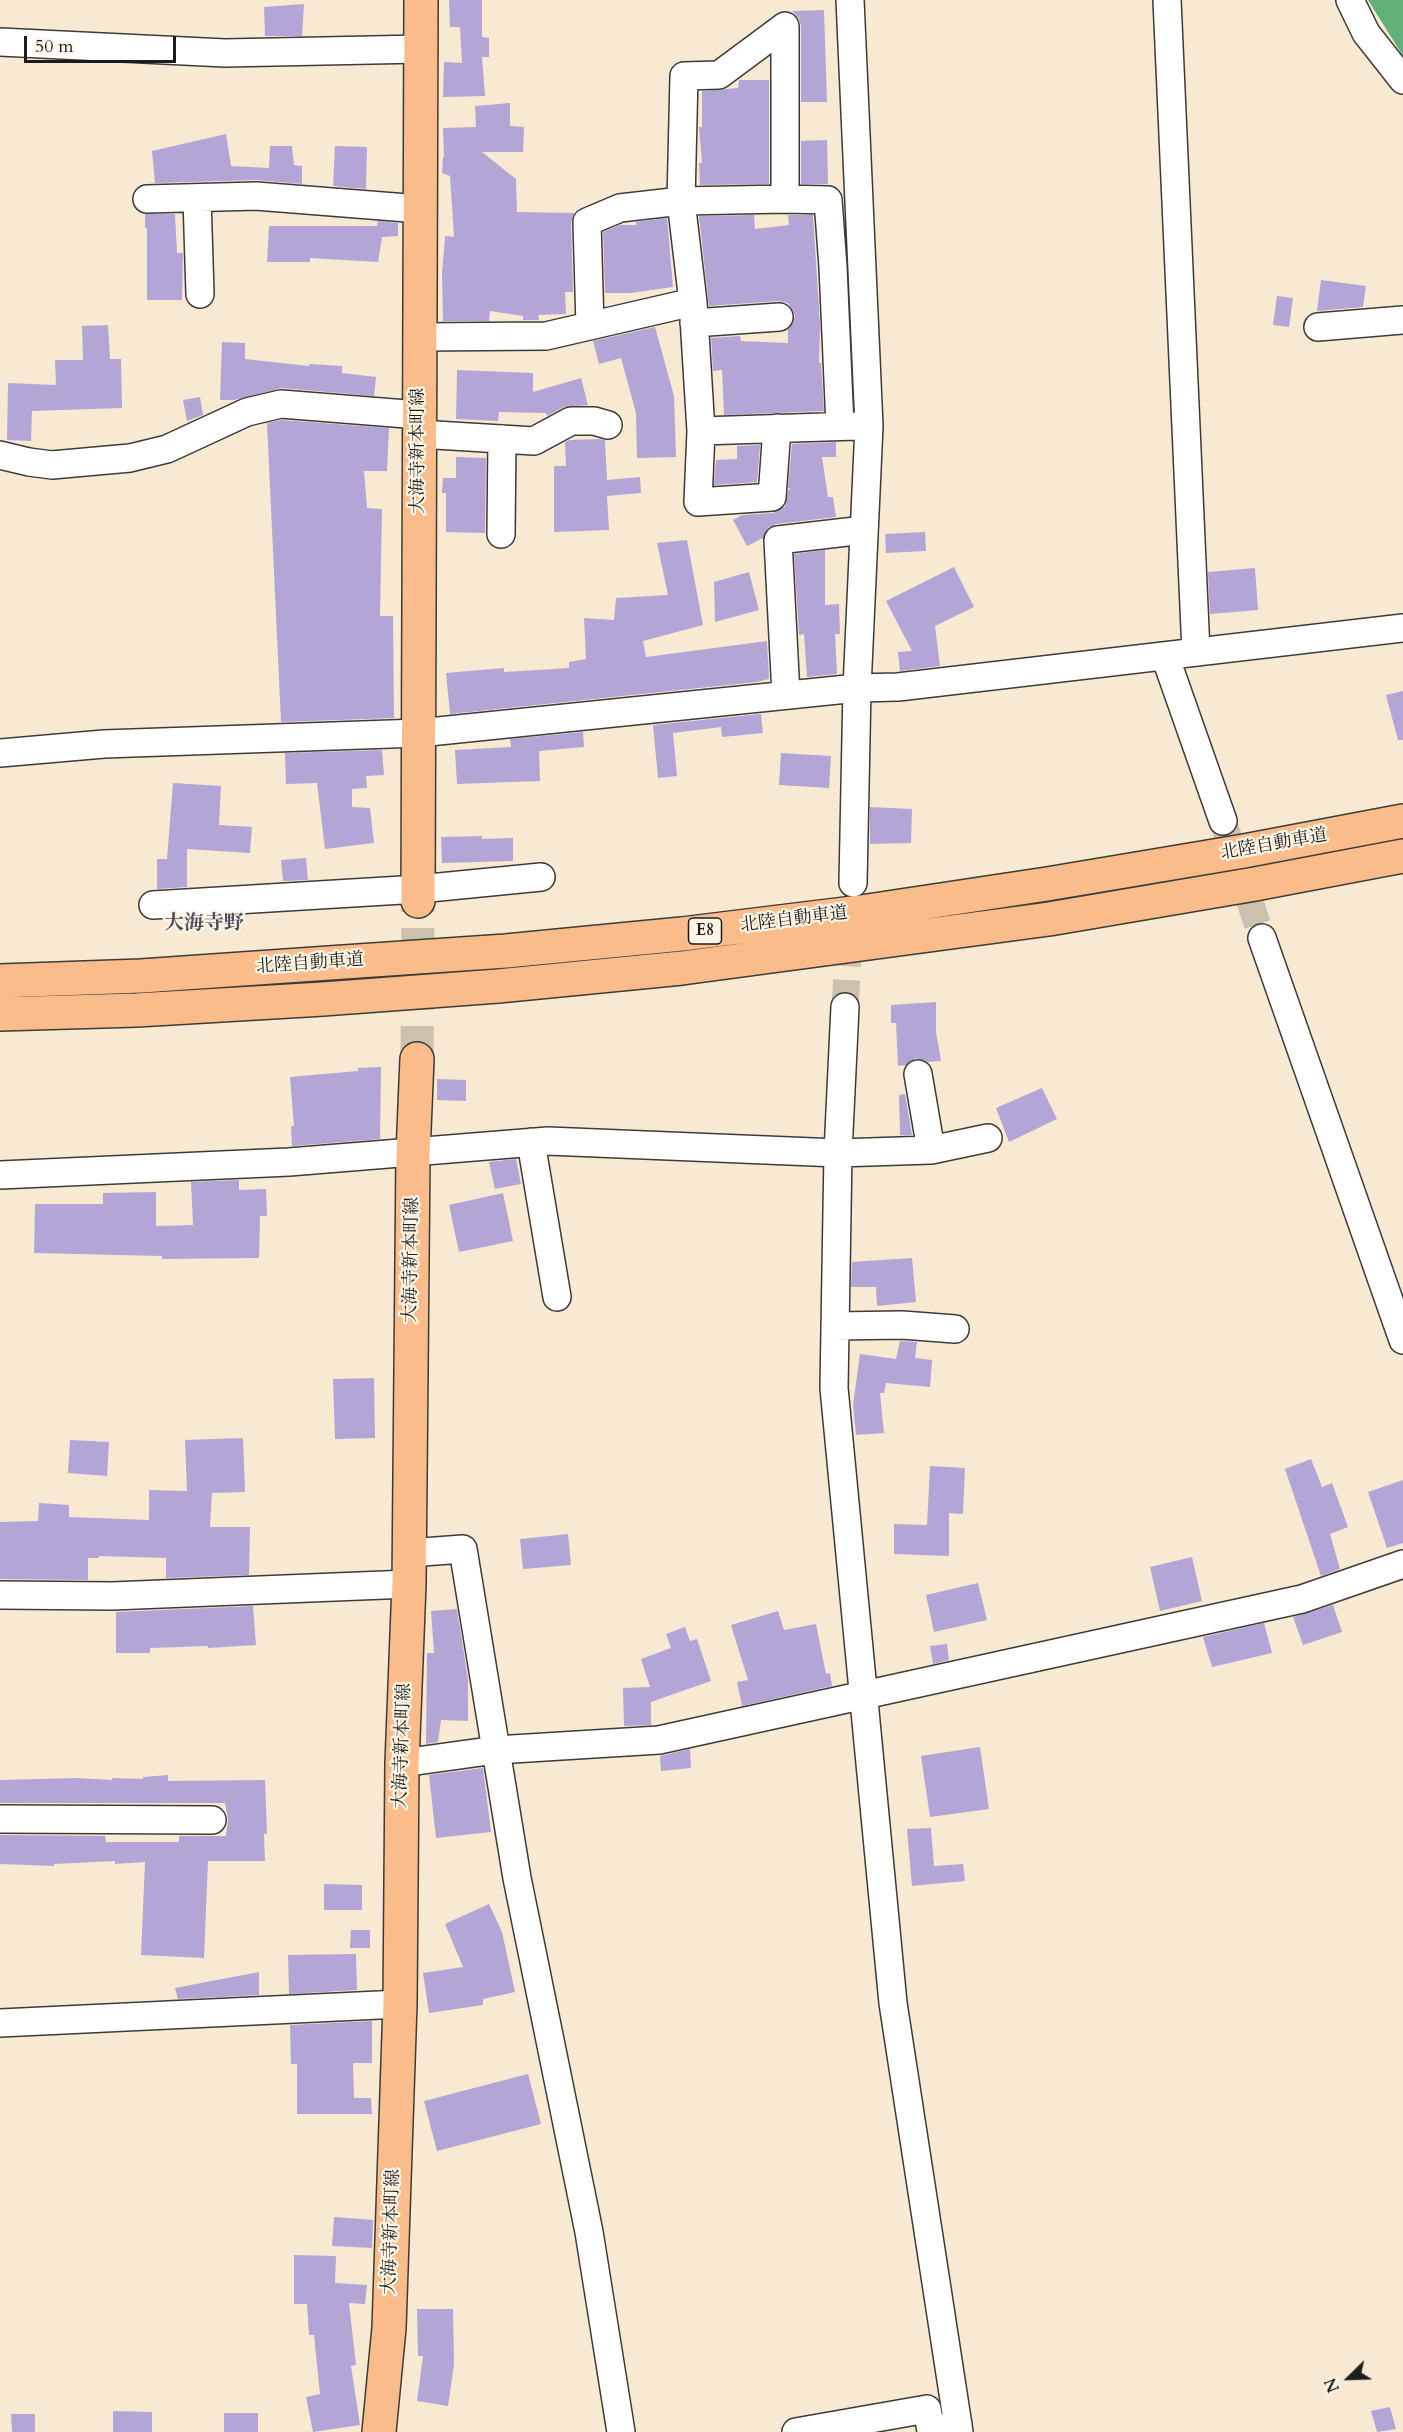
<!DOCTYPE html>
<html>
<head>
<meta charset="utf-8">
<style>
  body { margin:0 }
  #map { position:relative; width:1403px; height:2432px; overflow:hidden; background:#f8e9d2; font-family:Cardo,serif }
  canvas { display:block }
  .north { position:absolute; left:1319px; top:2348px; width:60px; height:60px; -webkit-text-stroke:4px #fcf5e5; paint-order:stroke; rotate:247deg; font-size:16px; font-weight:700; line-height:24px; text-align:center; color:#1c1c1c }
  .north::after { content:''; display:block; margin:auto; width:21px; height:27px; background:#1c1c1c; clip-path:polygon(50% 0,100% 100%,50% 72%,0 100%) }
  .scale { position:absolute; left:24px; top:36px; width:152px; height:27px; box-sizing:border-box; border:3px solid #1c1c1c; border-top:0; padding-left:8px; font-size:18px; line-height:21px; white-space:nowrap; color:#1c1c1c; -webkit-text-stroke:4px #fcf5e5; paint-order:stroke }
</style>
</head>
<body>
<div id="map">
<canvas width="1403" height="2432"></canvas>
<div class="north">N</div>
<div class="scale">50 m</div>
</div>
<script>
const c = document.querySelector('canvas').getContext('2d');
c.lineJoin = 'round';
function fillPath(path, color) { c.fillStyle = color; c.fill(path, 'evenodd'); }
const toPath = rows => new Path2D(rows.map(r => 'M' + r).join(''));
function trace(path, color, width, dash) { c.strokeStyle = color; c.lineWidth = width; c.lineCap = dash ? 'butt' : 'round'; c.setLineDash(dash || []); c.stroke(path); }
function label(font, color, halo, rows, align = 'center') {
  c.font = font + ' Cardo,"Noto Serif JP",serif'; c.lineWidth = 4.5; c.setLineDash([]); c.textBaseline = 'middle'; c.strokeStyle = halo; c.fillStyle = color; for (const [text, x, y, turn = 0] of rows) {
    c.save(); c.translate(x, y); c.rotate((+turn || 0) * Math.PI / 180); c.textAlign = isNaN(turn) ? turn : align; if (halo) c.strokeText(text, 0, 0); c.fillText(text, 0, 0); c.restore();
  }
}
fillPath(toPath([
  [1368,0,1403,0,1403,56]
]), '#61b07a');
fillPath(toPath([
  [449,0,482,0,482,37,489,38,489,57,482,57,485,96,443,97,444,62,462,63,460,27,450,27],
  [304,4,302,36,265,36,264,7],
  [824,10,827,102,801,102,801,26,799,18,792,11],
  [739,80,769,80,769,184,700,185,699,163,702,163,699,127,702,127,702,91,738,88],
  [510,103,510,126,524,127,523,152,482,152,516,179,517,212,575,213,571,222,573,292,565,292,566,314,538,315,539,320,523,320,523,316,490,311,489,321,443,321,442,274,445,236,454,237,450,176,442,173,443,157,444,157,443,128,476,127,475,106],
  [226,134,231,166,269,168,270,146,292,146,294,165,302,166,302,184,256,180,155,183,152,151],
  [827,140,828,184,801,184,801,141],
  [335,146,367,147,366,189,333,186],
  [145,214,175,214,177,253,183,253,182,300,147,300,147,228,145,228],
  [754,215,755,229,789,225,788,215,813,215,820,325,819,363,821,363,824,411,724,415,722,370,713,371,711,338,740,336,741,341,788,343,788,329,793,323,795,316,788,303,778,301,709,306,699,216],
  [667,218,673,287,631,293,605,293,603,232,620,225,636,225,636,222],
  [378,221,398,223,398,236,382,237,378,262,310,258,310,262,267,262,269,226,377,226],
  [1321,280,1366,286,1363,307,1317,311],
  [1277,296,1293,298,1289,327,1273,325],
  [108,325,110,359,121,359,122,408,32,411,31,441,7,440,8,383,56,385,55,360,83,360,82,326],
  [655,327,674,396,676,457,637,458,636,413,621,358,599,364,593,341],
  [222,342,245,343,245,359,309,366,309,364,342,366,342,373,376,377,374,396,282,388,234,400,220,400],
  [457,370,533,373,533,392,581,378,588,405,564,407,547,416,546,413,499,412,498,421,456,419],
  [200,397,203,415,187,421,183,400],
  [282,420,389,428,387,471,364,471,367,508,382,509,380,616,393,616,394,718,281,722,267,423],
  [599,439,605,440,607,480,640,477,641,493,607,496,609,530,554,532,554,466,566,466,565,442,570,440],
  [836,442,836,457,822,457,828,497,833,497,836,517,776,524,768,528,763,538,747,546,733,520,742,515,774,513,785,506,788,490,791,488,788,488,792,444],
  [760,445,757,482,714,485,716,460,737,459,737,446],
  [456,457,486,458,485,533,446,532,446,493,442,493,443,478,456,478],
  [925,532,926,551,886,553,885,534],
  [687,540,703,625,643,641,646,657,767,641,769,679,757,682,450,714,446,673,504,668,504,672,569,668,569,662,586,659,584,618,614,620,616,598,668,595,657,543],
  [825,550,825,605,839,604,840,634,835,634,837,674,807,677,804,634,799,635,794,554],
  [954,567,974,607,935,626,940,666,900,671,898,652,912,651,886,601],
  [1255,568,1258,610,1210,614,1208,572],
  [749,572,759,610,715,622,714,582],
  [1403,691,1403,740,1398,740,1386,695],
  [761,714,763,733,722,737,721,727,673,733,677,776,658,778,653,725],
  [583,732,584,747,539,751,540,781,457,784,455,750,511,747,510,739],
  [382,750,384,775,366,776,367,788,352,789,352,807,370,808,374,843,325,849,317,783,286,784,285,753],
  [781,753,831,756,829,788,779,785],
  [173,783,221,786,219,825,252,827,250,853,187,849,187,887,157,889,157,859,167,859],
  [870,807,912,809,911,843,870,844],
  [482,836,482,839,513,838,513,861,442,863,441,837],
  [306,858,308,880,283,881,281,860],
  [936,1002,936,1032,941,1061,928,1062,916,1058,906,1065,898,1066,896,1023,891,1023,891,1005],
  [381,1067,380,1139,292,1146,291,1126,294,1126,290,1077,358,1071,358,1068],
  [437,1079,466,1080,466,1101,437,1100],
  [1042,1088,1057,1119,1009,1142,996,1108],
  [905,1094,912,1135,900,1135,899,1095],
  [516,1159,521,1184,495,1189,489,1162],
  [239,1180,239,1190,266,1189,267,1216,260,1216,259,1258,162,1259,162,1256,34,1253,35,1204,103,1204,103,1193,156,1192,156,1226,193,1225,191,1182],
  [503,1193,513,1241,459,1252,449,1205],
  [912,1258,916,1302,877,1306,876,1287,851,1287,852,1262],
  [900,1341,917,1342,915,1358,932,1360,930,1387,886,1383,884,1393,880,1393,884,1433,856,1435,853,1405,860,1354,896,1359],
  [374,1378,375,1438,335,1439,333,1379],
  [243,1438,245,1492,212,1493,210,1527,250,1527,249,1575,166,1578,166,1558,99,1556,99,1558,88,1558,88,1580,0,1579,0,1522,38,1521,39,1503,69,1505,69,1517,149,1520,149,1490,187,1491,185,1440],
  [70,1440,109,1442,107,1476,68,1473],
  [1311,1459,1322,1487,1332,1483,1348,1527,1330,1534,1340,1569,1321,1576,1285,1469],
  [930,1466,965,1468,963,1514,949,1513,949,1556,894,1554,894,1524,927,1525],
  [1403,1480,1403,1543,1387,1548,1368,1492],
  [568,1534,571,1565,523,1569,520,1539],
  [1192,1557,1202,1601,1160,1611,1150,1567],
  [978,1583,987,1620,934,1632,926,1595],
  [1333,1605,1342,1632,1303,1645,1293,1617],
  [253,1606,256,1645,208,1648,208,1646,150,1648,150,1653,116,1653,116,1612],
  [457,1609,468,1679,468,1721,441,1720,438,1742,426,1744,427,1653,434,1653,431,1611],
  [778,1611,784,1630,816,1624,826,1674,830,1673,832,1686,742,1706,737,1682,748,1680,731,1625],
  [1264,1623,1272,1653,1212,1667,1203,1637],
  [685,1627,690,1641,697,1639,711,1681,651,1702,651,1725,624,1726,623,1688,650,1687,641,1659,671,1648,666,1634],
  [947,1644,949,1660,933,1664,930,1646],
  [980,1747,989,1809,930,1817,921,1756],
  [690,1749,691,1768,661,1771,660,1756],
  [483,1768,491,1832,436,1838,429,1775],
  [168,1775,168,1781,265,1780,267,1834,264,1834,265,1861,208,1861,204,1958,141,1955,145,1862,115,1864,115,1861,54,1864,54,1866,0,1864,0,1835,105,1836,106,1842,179,1842,179,1836,226,1836,228,1819,225,1803,0,1803,0,1780,77,1778,112,1780,112,1778,143,1779,143,1777],
  [931,1828,934,1866,963,1864,965,1881,912,1886,907,1829],
  [324,1884,362,1885,362,1910,324,1910],
  [489,1904,502,1932,515,1992,483,1999,483,2005,429,2013,423,1973,463,1967,445,1924],
  [351,1930,370,1930,370,1948,350,1948],
  [356,1954,357,1990,289,1994,288,1955],
  [259,1972,259,1995,178,1999,175,1988],
  [372,2021,372,2063,353,2063,354,2098,371,2098,372,2114,297,2114,297,2064,291,2064,290,2025],
  [528,2074,541,2124,437,2151,424,2101],
  [334,2217,373,2220,372,2248,332,2246],
  [294,2255,336,2256,335,2283,367,2285,365,2304,349,2303,356,2365,351,2366,360,2425,313,2432,306,2397,320,2394,314,2335,309,2335,307,2304,294,2304],
  [417,2309,453,2309,454,2364,448,2406,417,2401,423,2356,418,2356],
  [1390,2407,1396,2429,1377,2432,1371,2411],
  [113,2411,152,2412,152,2432,113,2432],
  [224,2413,258,2413,258,2432,224,2432],
  [11,2414,35,2414,35,2432,12,2432]
]), '#b3a6d7');
trace(toPath([
  [1223,821,1262,938],
  [845,1007,850,925]
]), '#ccc0ae', 27, [27, 14]);
trace(toPath([
  [417,1059,418,901]
]), '#ccc0ae', 33, [33, 16]);
const minor = toPath([
  [850,0,869,426,857,688,853,883],
  [1167,0,1196,652],
  [1350,0,1366,33,1403,80],
  [0,42,225,53,421,49],
  [197,198,200,294],
  [147,199,256,196,420,209],
  [693,302,681,201,684,76,719,75,785,26,785,199,828,200,833,267,840,426],
  [694,323,779,317],
  [590,326,587,222,620,208,681,201,785,199],
  [1318,327,1403,320],
  [420,337,546,336,693,302,701,431,856,426],
  [701,431,698,502,772,497,777,428],
  [419,434,534,441,571,421,594,421,608,425],
  [0,455,29,462,52,465,130,458,167,449,247,412,281,404,419,415],
  [501,534,502,439],
  [1165,656,1223,821],
  [786,695,778,540,864,530],
  [0,753,104,744,419,733,857,688,898,687,1403,628],
  [153,905,419,889,541,877],
  [1262,938,1403,1340],
  [845,1007,838,1153,834,1388,893,2003,959,2432],
  [918,1074,931,1150],
  [531,1142,557,1297],
  [0,1175,289,1162,548,1141,838,1153,931,1150,988,1138],
  [835,1326,902,1325,955,1329],
  [409,1553,463,1549,517,1878,589,2232,621,2432],
  [0,1595,112,1596,409,1584],
  [402,1763,496,1750,659,1740,1302,1599,1403,1564],
  [0,1819,212,1820],
  [0,2023,400,2004],
  [796,2432,927,2409,931,2431,958,2424]
]);
const major = toPath([
  [418,901,421,0],
  [379,2432,389,2328,400,2004,402,1763,409,1584,413,1154,417,1059]
]);
const highway = toPath([
  [0,981,141,976,329,963,506,951,682,934,861,912,1047,884,1244,851,1403,821],
  [0,1014,137,1010,323,999,498,986,682,968,1049,919,1255,884,1403,856]
]);
trace(minor, '#3d3b37', 30);
trace(major, '#3d3b37', 36);
trace(highway, '#3d3b37', 36);
trace(minor, '#fff', 27);
trace(major, '#f9bc8a', 33);
trace(highway, '#f9bc8a', 33);
for (const [x, y, w] of [
  [705,931,33]
]) { const box = new Path2D(); box.roundRect(x - w / 2, y - 13, w, 26, 4.5); c.fillStyle = '#fcf5e5'; c.fill(box); trace(box, '#1c1c1c', 1.5); }
label('bold 16px', '#1c1c1c', null, [
  ["E8",705,931]
]);
label('18px', '#1c1c1c', '#fcf5e5', [
  ["大海寺新本町線",419,451,-90],
  ["北陸自動車道",1274,845,-10],
  ["北陸自動車道",794,920,-7],
  ["北陸自動車道",310,964,-4],
  ["大海寺新本町線",412,1260,-89],
  ["大海寺新本町線",403,1746,-88],
  ["大海寺新本町線",392,2232,-88]
]);
label('bold 20px', '#514c5d', '#fcf5e5', [
  ["大海寺野",204,924]
]);
</script>
</body>
</html>
